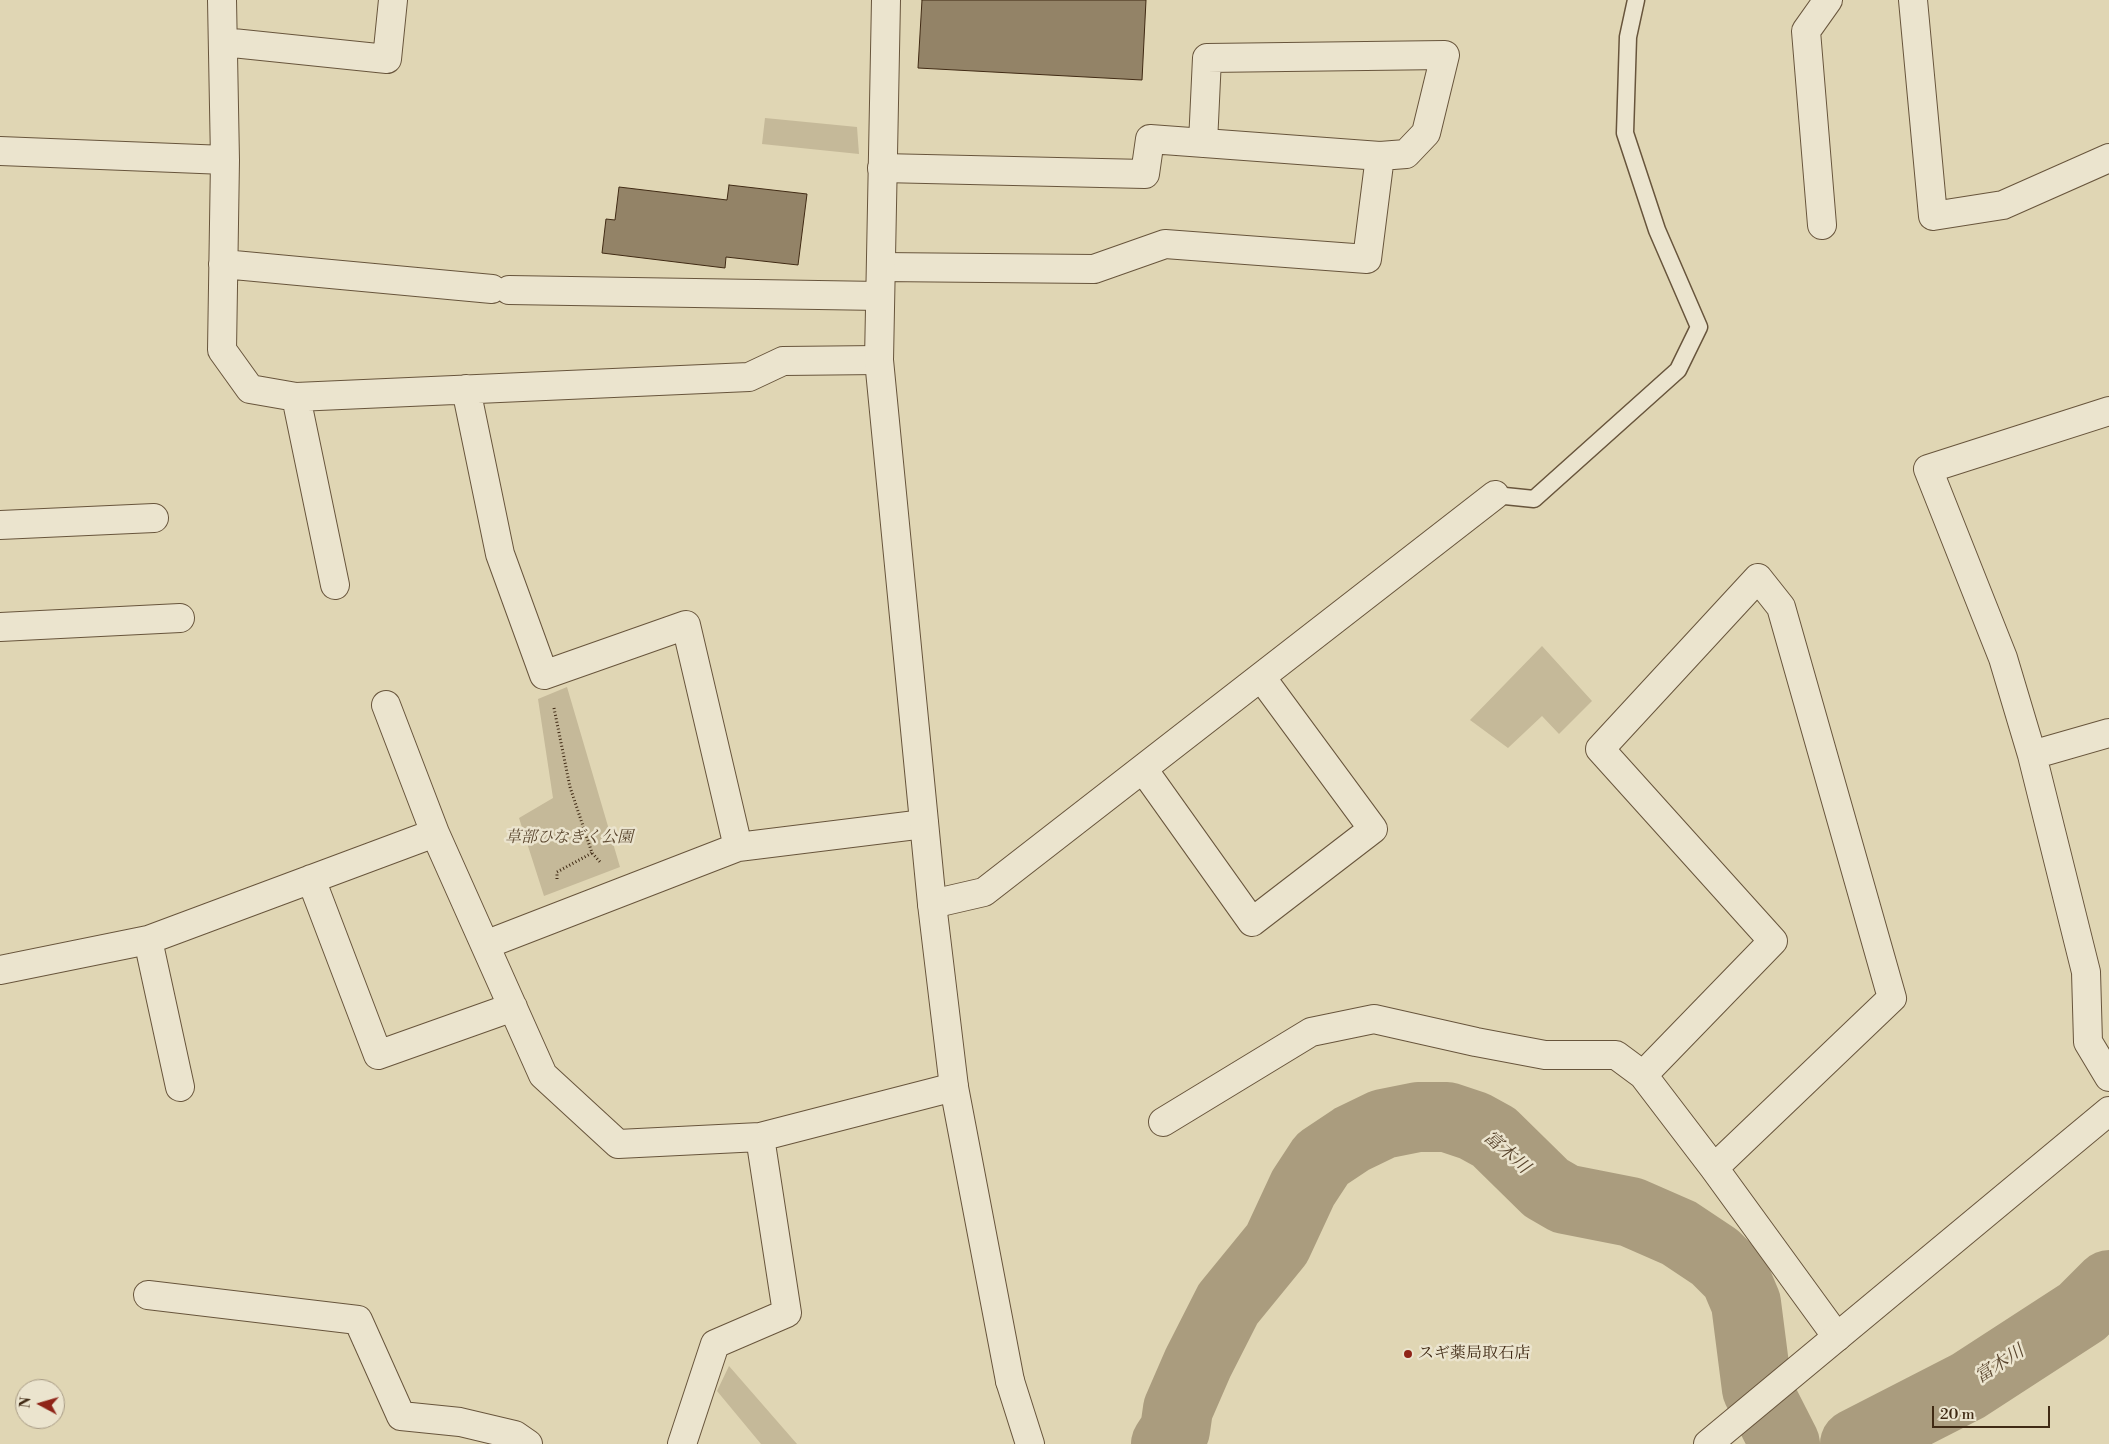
<!DOCTYPE html>
<html>
<head>
<meta charset="utf-8">
<style>
  body { margin:0 }
  #map { position:relative; width:2109px; height:1444px; overflow:hidden; background:#e0d6b4; font-family:"Libre Bodoni",serif }
  canvas { display:block }
  .north { position:absolute; left:15px; top:1379px; width:50px; height:50px; box-sizing:border-box; background:#ebe4ce; border:1px solid #a79a84; border-radius:50%; rotate:276deg; font-size:14px; font-weight:700; line-height:20px; text-align:center; color:#402a14 }
  .north::after { content:''; display:block; margin:auto; width:18px; height:22px; background:#8f2418; clip-path:polygon(50% 0,100% 100%,50% 72%,0 100%) }
  .scale { position:absolute; left:1932px; top:1406px; width:118px; height:22px; box-sizing:border-box; border:2px solid #402a14; border-top:0; padding-left:6px; font-size:15px; line-height:18px; white-space:nowrap; color:#402a14; -webkit-text-stroke:4px #ebe4ce; paint-order:stroke }
</style>
</head>
<body>
<div id="map">
<canvas width="2109" height="1444"></canvas>
<div class="north">N</div>
<div class="scale">20 m</div>
</div>
<script>
const c = document.querySelector('canvas').getContext('2d');
c.lineJoin = 'round';
function fillPath(path, color) { c.fillStyle = color; c.fill(path, 'evenodd'); }
const toPath = rows => new Path2D(rows.map(r => 'M' + r).join(''));
function trace(path, color, width, dash) { c.strokeStyle = color; c.lineWidth = width; c.lineCap = dash ? 'butt' : 'round'; c.setLineDash(dash || []); c.stroke(path); }
function label(font, color, halo, rows, align = 'center') {
  c.font = font + ' "Libre Bodoni","Noto Serif JP",serif'; c.lineWidth = 5; c.setLineDash([]); c.textBaseline = 'middle'; c.strokeStyle = halo; c.fillStyle = color; for (const [text, x, y, turn = 0] of rows) {
    c.save(); c.translate(x, y); c.rotate((+turn || 0) * Math.PI / 180); c.textAlign = isNaN(turn) ? turn : align; if (halo) c.strokeText(text, 0, 0); c.fillText(text, 0, 0); c.restore();
  }
}
fillPath(toPath([
  [765,118,857,127,859,154,762,144],
  [1542,646,1592,701,1559,734,1542,716,1508,748,1470,720],
  [567,687,620,867,544,896,519,818,553,798,538,699],
  [729,1366,797,1444,761,1444,717,1391]
]), '#c5b999');
trace(toPath([
  [1166,1444,1175,1430,1178,1409,1198,1363,1228,1304,1277,1244,1303,1188,1322,1159,1352,1139,1383,1124,1418,1117,1447,1117,1474,1126,1494,1137,1546,1188,1565,1199,1631,1212,1679,1233,1715,1257,1735,1277,1746,1303,1757,1389,1785,1444],
  [1855,1444,1968,1386,2082,1312,2109,1285]
]), '#aa9c7e', 70);
const building = toPath([
  [922,0,1146,0,1142,80,918,68,922,0],
  [729,185,807,194,798,265,726,257,725,268,602,253,606,219,615,220,619,187,727,200,729,185]
]);
fillPath(building, '#938367');
trace(building, '#402a14', 1);
const service = toPath([
  [1495,495,1534,499,1678,370,1699,327,1657,230,1625,133,1628,37,1636,0]
]);
const minor = toPath([
  [222,0,225,160,222,350,250,389,296,397,749,377,783,361,879,360],
  [1913,0,1933,216,2003,205,2109,158],
  [223,42,387,59,393,0],
  [0,151,225,160],
  [882,168,1145,174,1150,139,1380,156],
  [1822,225,1806,31,1828,0],
  [223,264,492,289],
  [881,267,1094,269,1165,244,1367,259,1380,156,1406,154,1426,133,1445,55,1207,58,1203,143],
  [509,290,880,296],
  [466,389,500,554,544,675,686,625,738,847],
  [296,397,335,585],
  [2109,411,1928,469,2003,658,2032,755,2086,972,2088,1042,2109,1077],
  [0,525,154,518],
  [0,627,180,618],
  [386,705,435,833,543,1075,618,1144,760,1137,954,1087],
  [2032,755,2109,733],
  [1143,769,1252,922,1373,829,1261,677],
  [311,879,378,1055,513,1007],
  [932,904,984,892,1495,495],
  [148,940,180,1087],
  [485,945,738,847,924,824],
  [0,970,148,940,435,833],
  [1643,1075,1773,941,1600,749,1758,578,1781,607,1892,998,1714,1168],
  [1163,1122,1311,1032,1374,1019,1476,1042,1545,1055,1616,1055,1643,1075,1714,1168,1837,1337],
  [148,1295,358,1320,401,1416,460,1422,515,1435,528,1444],
  [1010,1381,1030,1444],
  [682,1444,715,1344,787,1313,760,1137]
]);
const tertiary = toPath([
  [886,0,879,360,932,904,954,1087,1010,1381],
  [1708,1444,2109,1111]
]);
trace(service, '#68553c', 19);
trace(minor, '#68553c', 30);
trace(tertiary, '#68553c', 30);
trace(toPath([
  [554,708,570,787,592,853,601,863],
  [557,879,557,872,592,853]
]), '#402a14', 3, [1, 2.5]);
trace(service, '#ebe4ce', 16);
trace(minor, '#ebe4ce', 28);
trace(tertiary, '#ebe4ce', 28);
for (const [x, y, r, color] of [
  [1408,1354,5,"#8f2418"]
]) { const dot = new Path2D(); dot.arc(x, y, r, 0, 2 * Math.PI); c.fillStyle = color; c.fill(dot); trace(dot, '#ebe4ce', 2); }
label('italic 16px', '#5b472f', '#ebe4ce', [
  ["草部ひなぎく公園",569,838]
]);
label('16px', '#402a14', '#ebe4ce', [
  ["スギ薬局取石店",1418,1354]
], 'left');
label('italic 18px', '#5a462e', '#ebe4ce', [
  ["富木川",1506,1153,41],
  ["富木川",2000,1365,-33]
]);
</script>
</body>
</html>
